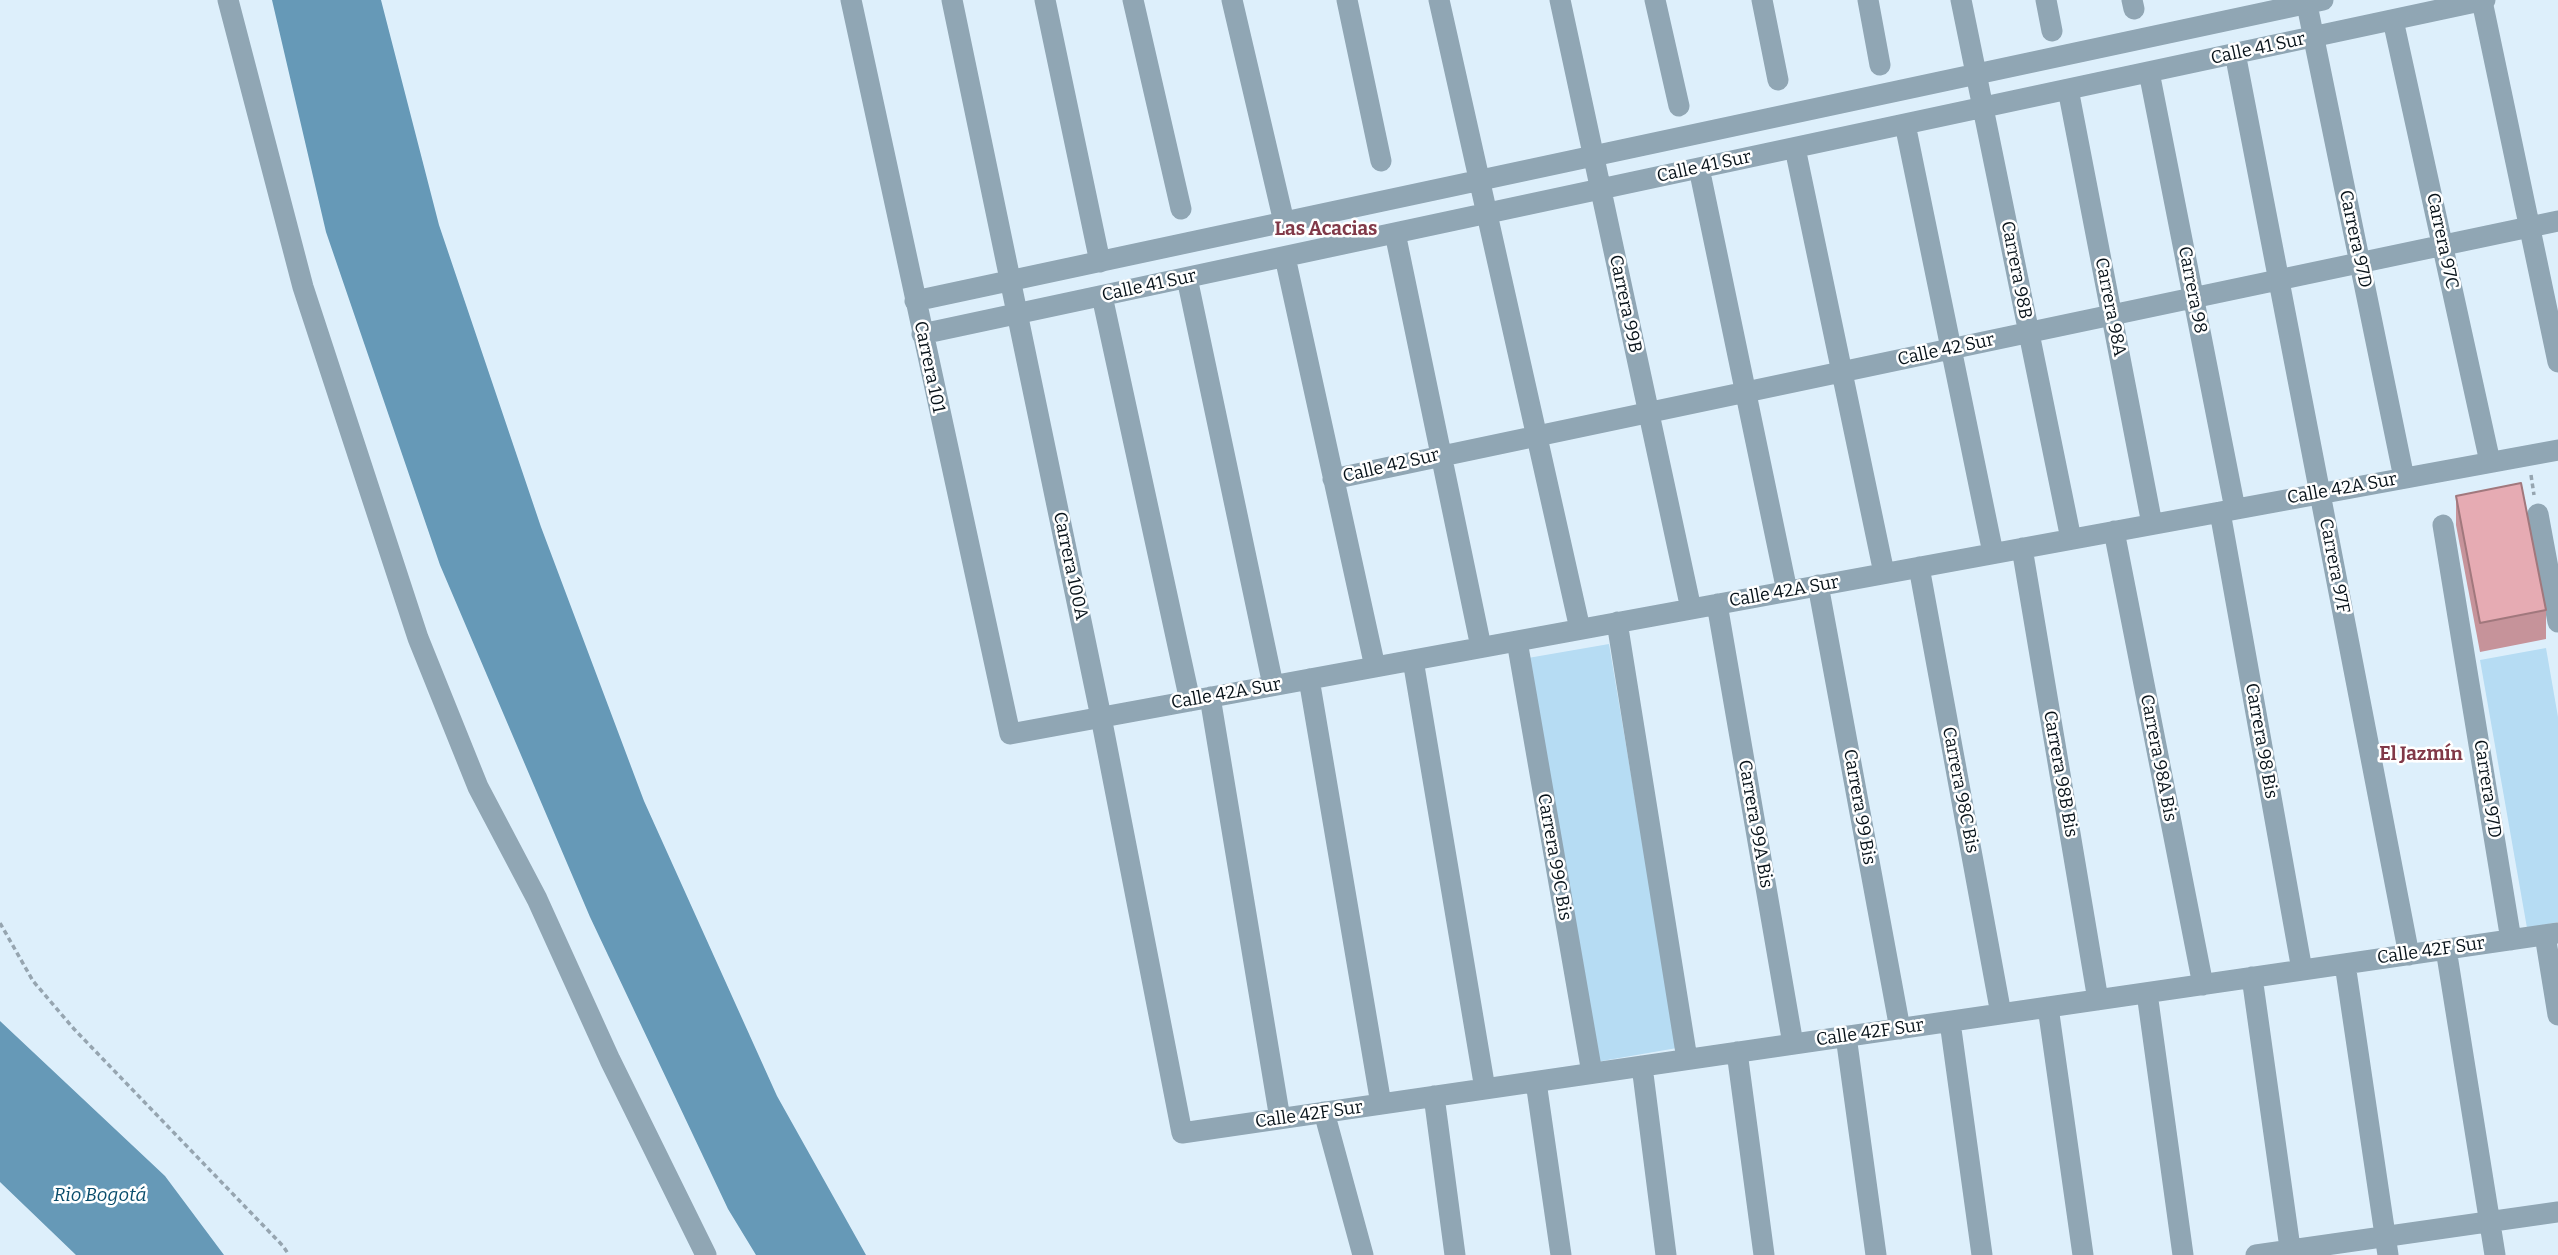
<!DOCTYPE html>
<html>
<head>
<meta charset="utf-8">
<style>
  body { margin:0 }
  canvas { display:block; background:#ddeffb }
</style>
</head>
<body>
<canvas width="2558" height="1255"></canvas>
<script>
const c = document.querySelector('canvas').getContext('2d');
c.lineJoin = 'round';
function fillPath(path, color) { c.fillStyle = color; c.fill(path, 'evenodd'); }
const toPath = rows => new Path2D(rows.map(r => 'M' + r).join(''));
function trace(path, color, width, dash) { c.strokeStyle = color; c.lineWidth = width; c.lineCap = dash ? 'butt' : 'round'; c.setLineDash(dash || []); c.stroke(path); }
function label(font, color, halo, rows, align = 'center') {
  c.font = font + ' Bitter,serif'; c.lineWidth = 5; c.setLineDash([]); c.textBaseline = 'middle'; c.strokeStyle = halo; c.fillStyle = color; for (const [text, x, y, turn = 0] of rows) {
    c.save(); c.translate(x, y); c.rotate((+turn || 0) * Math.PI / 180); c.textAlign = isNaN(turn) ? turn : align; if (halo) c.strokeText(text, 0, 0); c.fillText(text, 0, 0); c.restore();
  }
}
fillPath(toPath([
  [1609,644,1677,1048,1596,1062,1528,658],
  [2546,648,2558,717,2558,922,2527,928,2480,660]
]), '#b6dcf3');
fillPath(toPath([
  [272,0,381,0,439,225,541,527,644,801,777,1096,866,1255,756,1255,728,1209,590,917,440,565,326,232],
  [0,1021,165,1176,224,1255,76,1255,0,1182]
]), '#6699b7');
trace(toPath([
  [2531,475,2534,495],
  [0,923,33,981,74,1029,283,1246,289,1255]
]), '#96a5b0', 3.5, [5, 3.5]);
trace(toPath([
  [228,0,303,287,418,638,478,787,537,899,610,1060,706,1255],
  [851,0,1010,734,2558,450],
  [952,0,1101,717,1182,1133,2558,933],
  [1045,0,1100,262],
  [1133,0,1181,209],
  [1232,0,1284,222],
  [1347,0,1381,161],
  [1439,0,1580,629],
  [1560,0,1691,609],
  [1655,0,1679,106],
  [1762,0,1778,80],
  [1868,0,1880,65],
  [1961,0,2071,539],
  [2046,0,2052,31],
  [2132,0,2134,9],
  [2306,0,2404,478],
  [2482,1,2558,362],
  [2393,20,2490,462],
  [2235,53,2409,955],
  [2149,72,2235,509],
  [2068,89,2152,524],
  [1905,124,1993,553],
  [1795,148,1884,573],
  [1699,168,1787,591],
  [1395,233,1481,647],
  [1285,257,1375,667],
  [1187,278,1273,685],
  [1102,296,1190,701],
  [915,301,2323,0],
  [922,334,2485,0],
  [1333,479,2558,221],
  [2220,512,2302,970],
  [2538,514,2558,622],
  [2443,525,2511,940],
  [2114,531,2203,985],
  [2022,548,2098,1000],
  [1919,567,2001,1014],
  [1818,585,1900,1029],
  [1717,604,1793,1044],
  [1617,622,1687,1059],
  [1517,641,1592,1073],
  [1413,660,1485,1089],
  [1309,679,1381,1104],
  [1210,697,1280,1119],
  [2545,935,2558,1015],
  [2446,949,2495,1255],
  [2345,964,2388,1255],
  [2252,977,2291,1255],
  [2147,993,2183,1255],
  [2048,1007,2083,1255],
  [1950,1022,1982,1255],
  [1846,1036,1876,1255],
  [1737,1052,1764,1255],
  [1642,1066,1666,1255],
  [1536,1082,1561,1255],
  [1434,1096,1455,1255],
  [1324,1112,1363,1255],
  [2256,1255,2558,1212]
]), '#90a6b4', 21);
fillPath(toPath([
  [2456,496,2546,610,2546,639,2480,652,2456,525]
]), '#c6939a');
const building = toPath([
  [2521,483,2546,610,2480,623,2456,496,2521,483]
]);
fillPath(building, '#e6abb3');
trace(building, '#a1787d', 2);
label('18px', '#071219', '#fff', [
  ["Calle 41 Sur",2258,49,-12],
  ["Calle 41 Sur",1704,167,-12],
  ["Carrera 97D",2355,239,78],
  ["Carrera 97C",2442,241,78],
  ["Carrera 98B",2016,270,79],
  ["Calle 41 Sur",1149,286,-12],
  ["Carrera 98",2192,290,79],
  ["Carrera 99B",1625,304,78],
  ["Carrera 98A",2110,307,79],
  ["Calle 42 Sur",1946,350,-12],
  ["Carrera 101",929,367,78],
  ["Calle 42 Sur",1391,466,-13],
  ["Calle 42A Sur",2342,489,-10],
  ["Carrera 100A",1070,566,78],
  ["Carrera 97F",2334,566,79],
  ["Calle 42A Sur",1784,592,-10],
  ["Calle 42A Sur",1226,694,-10],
  ["Carrera 98 Bis",2261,741,80],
  ["Carrera 98A Bis",2158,758,79],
  ["Carrera 98B Bis",2060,774,80],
  ["Carrera 97D",2487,789,81],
  ["Carrera 98C Bis",1960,790,79],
  ["Carrera 99 Bis",1859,807,80],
  ["Carrera 99A Bis",1755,824,80],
  ["Carrera 99C Bis",1554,857,80],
  ["Calle 42F Sur",2431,951,-8],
  ["Calle 42F Sur",1870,1033,-8],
  ["Calle 42F Sur",1309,1115,-8]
]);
label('bold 19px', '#813948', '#fff', [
  ["Las Acacias",1326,230],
  ["El Jazmín",2421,755]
]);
label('italic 19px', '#084c6b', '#fff', [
  ["Rio Bogotá",100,1196]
]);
</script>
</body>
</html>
